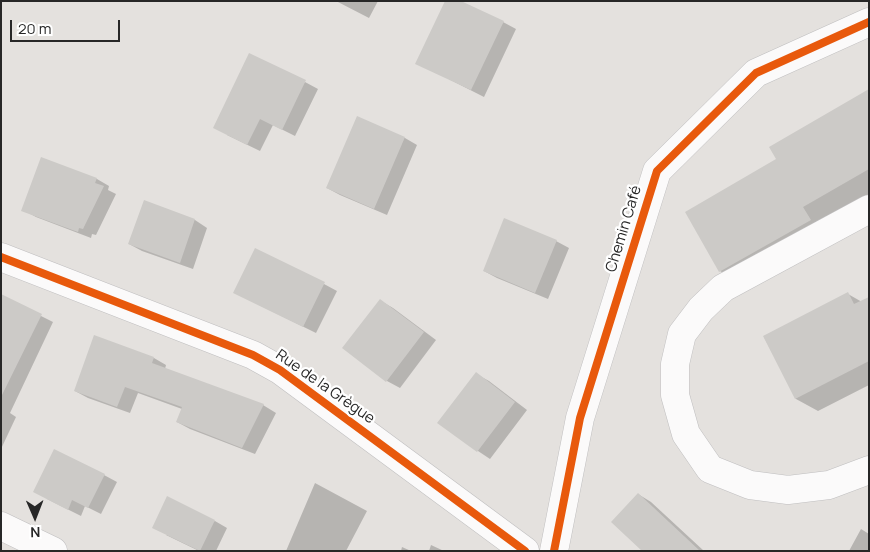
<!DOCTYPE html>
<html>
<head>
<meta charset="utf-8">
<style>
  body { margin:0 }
  #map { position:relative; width:870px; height:552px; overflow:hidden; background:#e4e1de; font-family:Manrope,sans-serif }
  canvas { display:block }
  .frame { position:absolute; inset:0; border:2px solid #272727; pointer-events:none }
  .north { position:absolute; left:10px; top:492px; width:50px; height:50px; -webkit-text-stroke:4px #fff; paint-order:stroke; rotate:179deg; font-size:14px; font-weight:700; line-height:20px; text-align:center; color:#272727 }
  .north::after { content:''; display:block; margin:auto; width:18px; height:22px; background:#272727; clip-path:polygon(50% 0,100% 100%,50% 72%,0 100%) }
  .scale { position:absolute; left:10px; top:20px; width:110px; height:22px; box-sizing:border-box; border:2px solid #272727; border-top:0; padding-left:6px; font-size:15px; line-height:18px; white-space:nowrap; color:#272727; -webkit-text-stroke:4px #fff; paint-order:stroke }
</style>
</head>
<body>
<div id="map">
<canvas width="870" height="552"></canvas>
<div class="frame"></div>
<div class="north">N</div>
<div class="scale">20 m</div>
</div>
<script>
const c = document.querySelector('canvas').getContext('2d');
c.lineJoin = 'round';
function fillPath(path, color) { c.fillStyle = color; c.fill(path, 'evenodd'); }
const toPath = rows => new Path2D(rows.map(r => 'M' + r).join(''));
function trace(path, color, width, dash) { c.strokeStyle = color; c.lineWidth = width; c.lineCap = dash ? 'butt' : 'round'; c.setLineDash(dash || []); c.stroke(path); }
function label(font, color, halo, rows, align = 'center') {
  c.font = font + ' Manrope,sans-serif'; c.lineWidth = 4.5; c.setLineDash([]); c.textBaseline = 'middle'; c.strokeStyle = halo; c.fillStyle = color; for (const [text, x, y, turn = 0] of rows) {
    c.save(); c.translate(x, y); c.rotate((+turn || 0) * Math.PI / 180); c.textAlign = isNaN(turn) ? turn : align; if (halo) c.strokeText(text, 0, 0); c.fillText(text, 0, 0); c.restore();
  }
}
fillPath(toPath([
  [336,1,378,1,369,18],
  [503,22,516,29,484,97,417,63],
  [305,82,318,89,295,136,273,125,260,151,227,135],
  [869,100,869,194,825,220,743,284,720,271,687,212,777,160],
  [358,118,405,138,417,145,387,215,340,195,327,188],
  [42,158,97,179,109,186,108,190,116,194,96,235,92,234,91,238,36,217,23,210],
  [145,202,195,220,207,228,193,269,142,251,129,244],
  [556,241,569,248,548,299,497,278,484,271],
  [324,284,337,291,316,333,247,299],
  [848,294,862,302,869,298,869,385,818,411,796,399,764,337],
  [1,296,53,322,10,413,16,417,1,449],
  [381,301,393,308,436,340,400,388,387,381],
  [154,358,166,365,165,369,263,405,276,413,255,454,190,429,177,422,182,409,138,393,130,413,88,398,75,391],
  [476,374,489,381,527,410,490,459,478,451,439,422],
  [104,475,117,482,101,514,85,506,81,516,47,499],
  [315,483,367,511,346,551,286,551],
  [638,494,651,502,704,551,644,551],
  [215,521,227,528,216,551,199,551,166,535],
  [861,529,869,534,869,551,849,551],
  [431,545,444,551,429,551],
  [402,547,411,551,401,551]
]), '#0003');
fillPath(toPath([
  [445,1,461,1,504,21,471,90,415,64],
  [249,53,306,80,282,130,260,119,247,145,213,128],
  [869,89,869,169,803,207,811,220,719,272,685,212,776,159,769,147],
  [357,116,405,137,374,209,326,188],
  [41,157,97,178,95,183,104,186,83,229,79,228,78,232,21,211],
  [144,200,195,219,180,263,128,244],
  [504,218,557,240,535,293,483,271],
  [255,248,325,282,303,327,233,293],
  [848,292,854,304,869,297,869,361,795,399,763,336],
  [1,294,42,314,1,397],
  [380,299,424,332,386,382,342,348],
  [94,335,154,357,152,363,264,404,242,448,176,422,182,407,125,387,117,407,74,391],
  [476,372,515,402,477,452,437,423],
  [54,449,105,474,88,508,72,500,68,510,33,492],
  [638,493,700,551,642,551,611,522],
  [167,496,215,520,200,551,152,528]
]), '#cccac7');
const minor = toPath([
  [869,209,723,288,701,309,682,334,675,364,675,395,686,434,710,469,750,485,788,490,829,485,869,470],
  [1,257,253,355,280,370,525,551],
  [1,526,53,551],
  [554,551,580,418,657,171,756,73,869,22]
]);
trace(minor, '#bfbebf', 29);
trace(minor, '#fbfafa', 28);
trace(toPath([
  [1,257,253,355,280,370,525,551],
  [554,551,580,418,657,171,756,73,869,22]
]), '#e8590c', 8);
label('15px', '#272727', '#fff', [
  ["Chemin Café",624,229,-73],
  ["Rue de la Grègue",325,387,35]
]);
</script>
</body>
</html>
